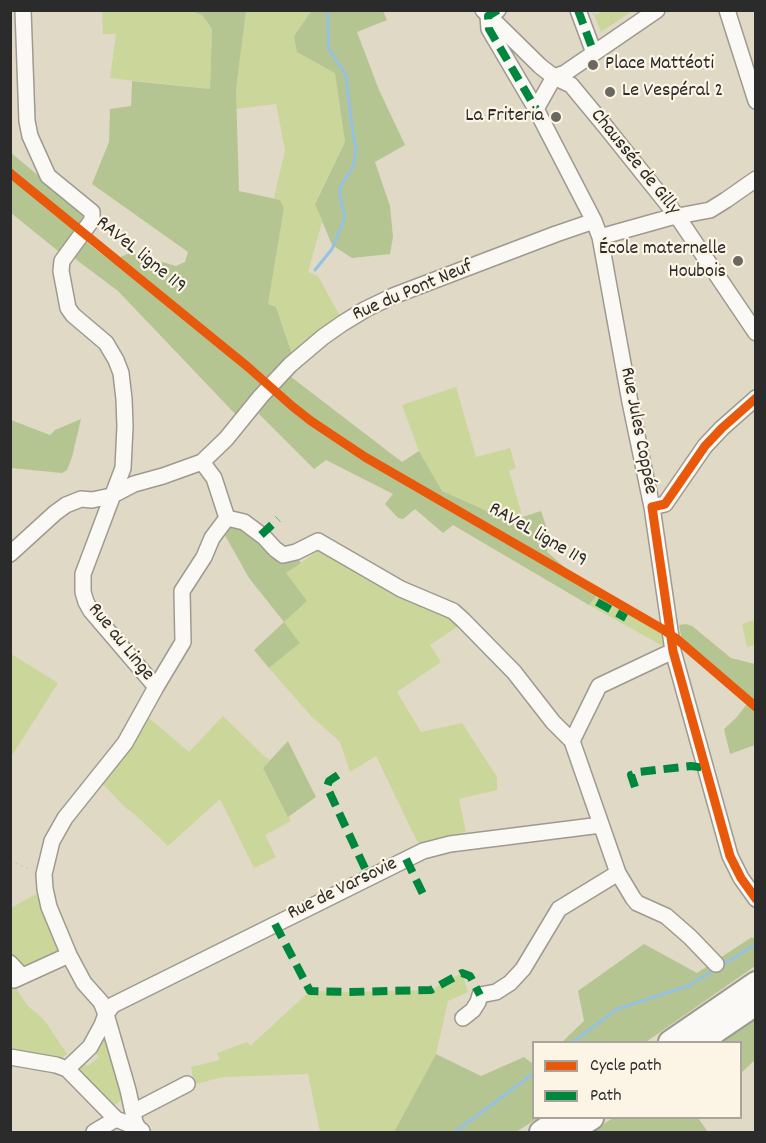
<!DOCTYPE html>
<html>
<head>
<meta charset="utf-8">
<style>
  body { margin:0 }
  #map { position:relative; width:766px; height:1143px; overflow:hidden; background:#e0d9c5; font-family:Dekko,sans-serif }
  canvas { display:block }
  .frame { position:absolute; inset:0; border:12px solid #2b2b2b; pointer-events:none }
  .legend { position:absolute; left:532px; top:1041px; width:210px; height:78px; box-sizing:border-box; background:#fcf5e5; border:2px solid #a8a49b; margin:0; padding:8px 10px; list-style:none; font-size:18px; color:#2b2b2b }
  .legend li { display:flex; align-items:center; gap:12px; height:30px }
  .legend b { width:30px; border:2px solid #a8a49b }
</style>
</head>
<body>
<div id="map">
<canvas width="766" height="1143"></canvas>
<div class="frame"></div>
<ul class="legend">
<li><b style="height:8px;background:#e8590c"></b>Cycle path</li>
<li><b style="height:8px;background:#00873e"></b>Path</li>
</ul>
</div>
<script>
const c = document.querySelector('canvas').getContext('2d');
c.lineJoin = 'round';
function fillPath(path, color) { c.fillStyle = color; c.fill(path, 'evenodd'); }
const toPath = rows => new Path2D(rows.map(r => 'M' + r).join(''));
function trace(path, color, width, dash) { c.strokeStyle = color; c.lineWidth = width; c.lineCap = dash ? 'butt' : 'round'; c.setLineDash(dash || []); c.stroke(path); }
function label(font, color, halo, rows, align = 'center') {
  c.font = font + ' Dekko,sans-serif'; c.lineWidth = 4.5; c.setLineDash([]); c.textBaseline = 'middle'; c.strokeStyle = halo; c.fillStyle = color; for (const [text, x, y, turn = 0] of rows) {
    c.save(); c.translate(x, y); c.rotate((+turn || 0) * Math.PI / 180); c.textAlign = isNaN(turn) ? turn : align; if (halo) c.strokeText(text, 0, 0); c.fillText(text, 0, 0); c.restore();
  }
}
fillPath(toPath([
  [192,10,202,15,212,29,210,89,110,78,116,34,103,34,102,11],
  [246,11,312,11,294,36,335,72,345,142,315,203,322,222,308,272,318,276,341,318,292,354,276,307,268,304,284,208,280,200,274,198,285,150,276,104,236,109,236,90],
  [605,11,605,10,632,11,601,32,594,15],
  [456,387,476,457,510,448,516,468,509,471,522,515,508,520,442,491,419,451,402,405],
  [322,548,447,613,460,625,430,645,441,662,397,692,421,732,462,723,497,777,497,790,459,799,466,832,418,843,376,756,350,772,340,742,311,716,269,668,300,643,284,622,286,573],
  [569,571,668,628,663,646,589,605,597,595,567,577],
  [755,620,755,645,747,647,742,624],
  [682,641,731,685,729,687,684,652],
  [11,654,58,683,11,757],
  [223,716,262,754,270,760,263,768,291,821,265,835,276,857,254,868,220,799,168,846,140,819,125,807,99,780,128,745,133,747,149,718,189,752],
  [36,894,63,954,26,972,11,952,11,908],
  [462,973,468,992,448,1001,436,1054,394,1132,320,1132,308,1074,223,1077,195,1084,193,1079,191,1067,220,1060,217,1053,247,1042,250,1046,310,991,349,992,431,990],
  [10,980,28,1006,40,1016,47,1024,67,1054,62,1058,54,1060,11,1052],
  [104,1040,108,1040,110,1054,115,1064,123,1098,112,1108,79,1074,80,1068,85,1064,88,1066,99,1057,95,1053]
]), '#cbd69b');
fillPath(toPath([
  [312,10,383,11,387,20,357,32,379,90,405,145,375,162,390,206,393,237,390,254,352,258,332,245,315,204,345,142,335,73,297,52,294,36],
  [192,11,246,11,236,90,239,191,280,200,284,208,268,304,276,307,292,354,279,366,295,380,402,462,419,451,442,491,510,521,541,511,550,538,547,552,569,571,568,577,597,595,589,605,453,525,443,533,415,509,403,519,398,518,385,504,393,494,326,460,314,469,250,405,239,418,118,291,70,255,81,238,111,261,130,253,176,266,185,262,188,252,92,184,109,142,110,109,131,106,132,81,210,89,212,29,202,15],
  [10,152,88,217,63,255,11,213],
  [81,419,72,457,67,470,62,473,11,468,11,420,50,435,55,430],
  [228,521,297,558,301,563,286,573,307,601,284,622,300,643,269,668,254,650,284,622,249,578,222,530],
  [686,624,692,626,731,658,755,664,755,745,730,754,724,729,736,718,747,704,729,687,731,684,682,641,679,625],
  [288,741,316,797,288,817,263,768],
  [752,937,755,940,755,966,646,1042,562,1042,584,1021,578,991,644,944,697,973],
  [755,1019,755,1060,741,1073,740,1042,721,1042],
  [436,1054,481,1076,524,1057,533,1064,534,1118,538,1118,516,1132,394,1132],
  [613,1118,698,1118,708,1132,591,1132]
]), '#b5c592');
trace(toPath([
  [315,270,332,249,345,217,341,202,340,187,353,167,356,150,351,120,346,75,329,49,327,10],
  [722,965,754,945],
  [573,1042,617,1009,688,986,717,968],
  [455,1132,534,1073]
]), '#96c1e0', 3);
const minor = toPath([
  [23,10,27,121,30,136,48,176,92,212,92,220,62,261,61,271,68,308,73,315,106,343,116,360,121,373,124,399,125,426,123,468,83,574,83,592,86,602,91,611,156,687],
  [483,10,540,66,554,77,571,85,605,126,677,216,756,333],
  [498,10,488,16,489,29,536,109],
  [578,10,594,53],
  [727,10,756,101],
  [554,77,536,109,594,221,600,237,630,402,652,507,673,651,730,856,741,878,756,899],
  [554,77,565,73,657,10],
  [600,237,668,218,710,210,726,200,756,179],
  [652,507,665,504,705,446,722,428,756,398],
  [227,518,244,522,264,537,275,549,283,555,296,552,318,541,401,589,453,611,463,620,514,672,553,722,572,741,618,873,633,898,637,903,666,916,690,937,716,964],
  [10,554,55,513,66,505,81,499,92,500,111,496,134,484,163,476,202,462,226,439,261,396,290,365,323,337,343,323,366,309,393,296,556,234,594,221],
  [572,741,599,686,673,651],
  [10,963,22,976],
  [14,980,69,955],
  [463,1018,473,1010,478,1002,480,995,496,992,510,983,523,969,559,909,618,873],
  [10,1057,56,1065,67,1069,116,1119,138,1128,142,1131],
  [67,1069,90,1047,102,1025,106,1014,113,1005,423,851,450,844,601,825],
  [133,1112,187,1084],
  [138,1128,135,1122,128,1090,106,1014,101,1002,84,983,69,955,49,907,45,889,44,874,52,841,65,818,125,743,156,687,183,642,182,591,204,557,212,538,227,518,214,478,202,462],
  [94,1132,116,1119]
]);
const highway = toPath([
  [670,1042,756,983],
  [700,1042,756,1004],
  [541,1132,562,1118],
  [570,1132,592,1118]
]);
trace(minor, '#9e9a8f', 18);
trace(highway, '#9e9a8f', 26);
trace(toPath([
  [608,10,613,23],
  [593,14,601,10],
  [10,861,32,870]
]), '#c7c5c1', 1.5, [1.5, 4.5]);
trace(minor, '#faf9f6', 15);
trace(highway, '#faf9f6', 22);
trace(toPath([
  [498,10,488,16,489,29,536,109],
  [578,10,594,53],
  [261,535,278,519],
  [597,602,626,618],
  [338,775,329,781,327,787,369,877],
  [635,787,631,775,638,772,691,766,706,768],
  [406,859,424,896],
  [275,924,310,991,349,992,431,990,462,973,470,976,480,995]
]), '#00873e', 8, [15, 8]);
trace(toPath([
  [10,173,248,367,292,406,311,421,365,457,664,630,678,640,756,707],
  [756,398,722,428,705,446,665,504,652,507,673,651,730,856,741,878,756,899]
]), '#e8590c', 9);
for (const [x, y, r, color] of [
  [593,65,6,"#6a6861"],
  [610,92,6,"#6a6861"],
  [556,117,6,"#6a6861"],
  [738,261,6,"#6a6861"]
]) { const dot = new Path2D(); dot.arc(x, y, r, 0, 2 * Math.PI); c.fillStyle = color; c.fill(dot); trace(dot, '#fcf5e5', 2); }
label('20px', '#2b2b2b', '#fcf5e5', [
  ["Place Mattéoti",605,65],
  ["Le Vespéral 2",622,92],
  ["La Friteria",544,117,"right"],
  ["École maternelle",726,250,"right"],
  ["Houbois",726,273,"right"]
], 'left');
label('20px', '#2b2b2b', '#fcf5e5', [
  ["Chaussée de Gilly",634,163,51],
  ["RAVeL ligne 119",140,256,39],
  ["Rue du Pont Neuf",413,292,-23],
  ["Rue Jules Coppée",637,431,79],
  ["RAVeL ligne 119",537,536,30],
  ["Rue au Linge",120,643,51],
  ["Rue de Varsovie",343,890,-26]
]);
</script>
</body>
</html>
